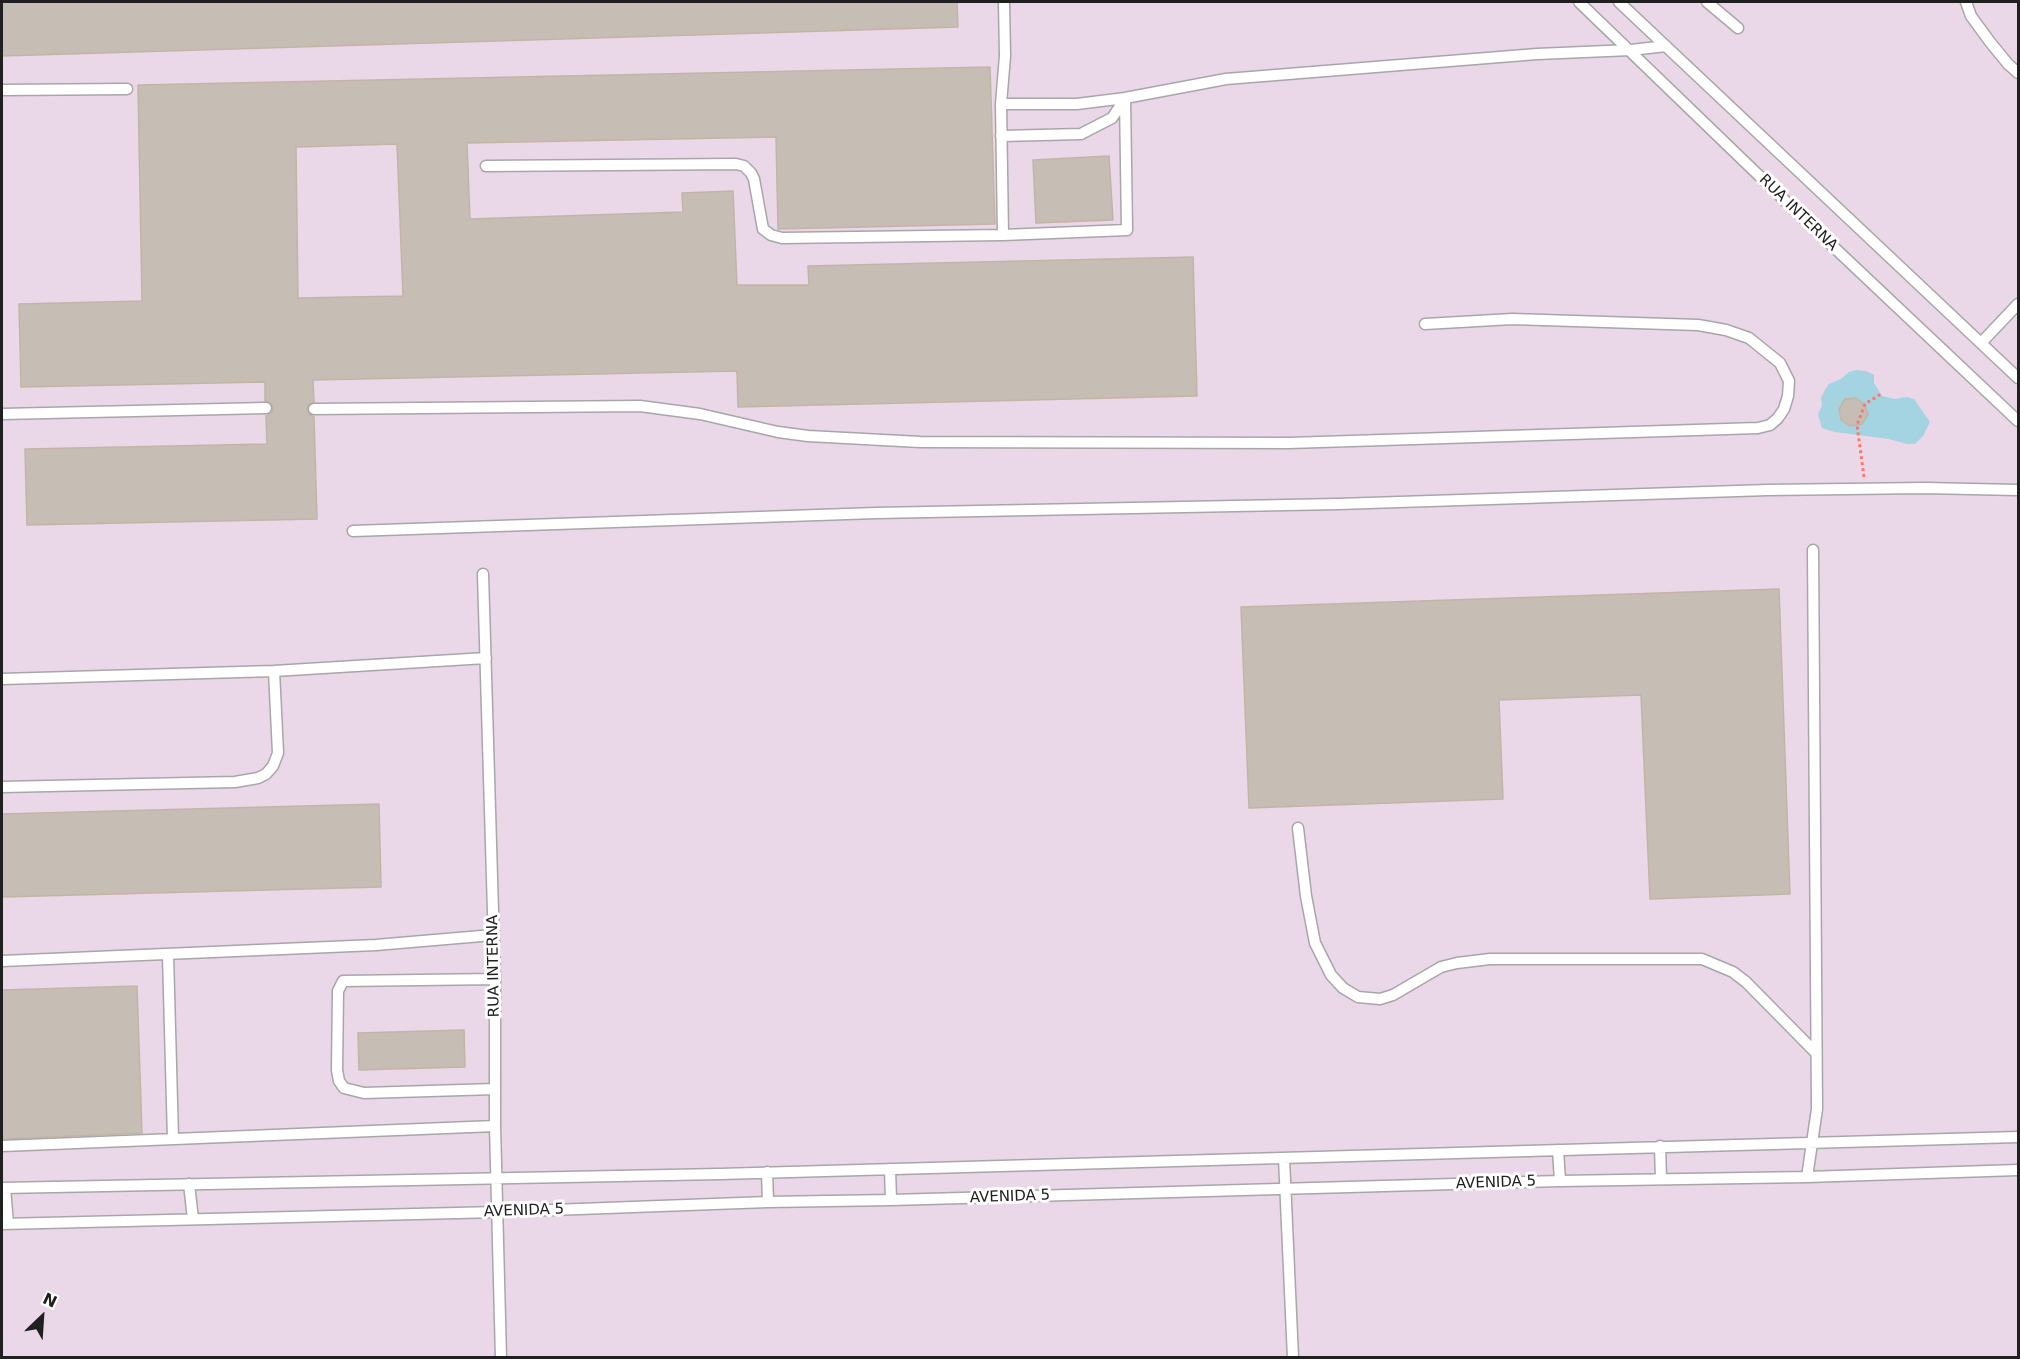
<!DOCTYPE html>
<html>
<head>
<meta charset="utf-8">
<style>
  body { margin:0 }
  #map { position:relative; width:2020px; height:1359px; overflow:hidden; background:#f1ede6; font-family:"DejaVu Sans",sans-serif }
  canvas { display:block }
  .frame { position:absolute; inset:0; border:3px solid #202020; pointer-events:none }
  .north { position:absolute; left:12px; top:1287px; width:60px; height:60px; -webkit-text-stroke:4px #fff; paint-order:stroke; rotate:25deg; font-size:16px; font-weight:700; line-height:24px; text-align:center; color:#202020 }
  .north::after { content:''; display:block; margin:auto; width:21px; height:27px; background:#202020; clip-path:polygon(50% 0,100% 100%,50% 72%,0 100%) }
</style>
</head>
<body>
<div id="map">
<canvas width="2020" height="1359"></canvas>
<div class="frame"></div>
<div class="north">N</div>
</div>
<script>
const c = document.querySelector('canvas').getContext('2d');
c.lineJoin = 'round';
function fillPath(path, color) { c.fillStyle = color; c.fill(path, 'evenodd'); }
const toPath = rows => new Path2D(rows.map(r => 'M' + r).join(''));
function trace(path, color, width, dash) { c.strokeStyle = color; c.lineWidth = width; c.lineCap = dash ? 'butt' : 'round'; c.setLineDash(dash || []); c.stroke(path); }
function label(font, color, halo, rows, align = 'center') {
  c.font = font + ' "DejaVu Sans",sans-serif'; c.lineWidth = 6; c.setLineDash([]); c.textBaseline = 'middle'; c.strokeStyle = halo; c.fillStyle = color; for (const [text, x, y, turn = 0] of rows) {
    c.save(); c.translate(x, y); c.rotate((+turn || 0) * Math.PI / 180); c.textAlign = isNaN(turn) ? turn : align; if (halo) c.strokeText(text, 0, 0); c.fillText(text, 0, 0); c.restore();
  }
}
fillPath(toPath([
  [2,2,2018,2,2018,1357,2,1357]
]), '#ead7e7');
fillPath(toPath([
  [1856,370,1866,371,1874,375,1874,383,1882,396,1895,399,1907,397,1914,399,1930,422,1923,436,1915,444,1907,444,1889,439,1835,432,1822,428,1818,414,1822,406,1821,398,1825,390,1829,384,1841,379,1849,372],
  [1856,398,1865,405,1868,414,1862,424,1850,426,1841,420,1839,409,1845,399]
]), '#a4d3e1');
const building = toPath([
  [2,2,957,2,958,27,2,56,2,2],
  [990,67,995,224,778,229,776,137,467,143,470,219,683,212,682,193,733,191,737,285,809,285,808,266,1193,257,1197,396,738,407,737,371,313,380,314,402,308,405,307,410,310,415,314,417,317,519,27,525,25,449,267,444,266,416,272,412,273,407,270,402,265,401,265,382,21,387,19,304,142,301,138,85,990,67],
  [397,144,403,296,298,298,296,147,397,144],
  [1109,156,1113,220,1036,223,1033,160,1109,156],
  [1856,398,1865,405,1868,414,1862,424,1850,426,1841,420,1839,409,1845,399,1856,398],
  [1779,589,1790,894,1650,899,1641,695,1499,700,1503,799,1249,808,1241,607,1779,589],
  [379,804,381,887,2,897,2,814,379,804],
  [137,986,142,1133,2,1139,2,990,137,986],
  [464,1030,465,1067,359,1070,358,1033,464,1030]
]);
fillPath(building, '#c6bdb5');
trace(building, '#c4b4a7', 1.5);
const lane = toPath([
  [1579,2,1805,220,2018,421],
  [1619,2,2018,378],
  [1707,2,1738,28],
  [1966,2,1971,16,1990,42,2008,64,2018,73],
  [2,90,127,89],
  [1001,104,1077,104,1125,98,1226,79,1537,54,1631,50,1666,46],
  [1001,136,1081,134,1112,118,1125,99],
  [486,166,736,164,744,166,751,173,754,179,763,229,771,235,782,238,1003,235,1127,230,1125,98],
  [1003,235,1001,104,1005,56,1004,2],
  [1981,343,2018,304],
  [314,409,640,406,700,414,778,432,808,436,920,442,1289,443,1758,428,1770,425,1778,418,1784,409,1788,396,1789,381,1780,363,1749,338,1726,330,1698,325,1512,319,1425,324],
  [2,414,266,408],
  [353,531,876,513,1338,504,1768,490,1925,488,2018,490],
  [483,574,495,979,495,1126,501,1358],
  [2,679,274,671,486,658],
  [2,787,235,782,258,778,266,774,273,766,278,753,274,671],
  [1298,828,1306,896,1315,943,1331,975,1343,988,1358,997,1380,999,1393,995,1441,967,1457,963,1490,959,1702,959,1733,972,1746,982,1816,1053],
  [168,955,173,1139],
  [2,961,376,945,493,935],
  [495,979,343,981,338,991,337,1070,339,1081,344,1088,364,1093,495,1089],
  [2,1146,495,1126],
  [1660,1146,1661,1179],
  [1558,1150,1560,1181],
  [1284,1158,1293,1358],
  [890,1169,891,1200],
  [767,1172,768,1202],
  [1807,1177,1817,1109,1813,550],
  [189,1184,193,1219],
  [2,1188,720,1174,2018,1137],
  [5,1188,8,1224],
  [2,1224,498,1212,768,1202,891,1200,1560,1181,1807,1177,2018,1170]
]);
trace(lane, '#a7a7a7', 13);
trace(toPath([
  [1864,477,1857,425,1865,404,1881,394]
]), '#ff7869', 3, [3, 3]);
trace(lane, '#fff', 10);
label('15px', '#202020', '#fff', [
  ["RUA INTERNA",1798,213,44],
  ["RUA INTERNA",494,966,-91],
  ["AVENIDA 5",1496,1183,-2],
  ["AVENIDA 5",1010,1197,-2],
  ["AVENIDA 5",524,1211,-2]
]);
</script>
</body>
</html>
